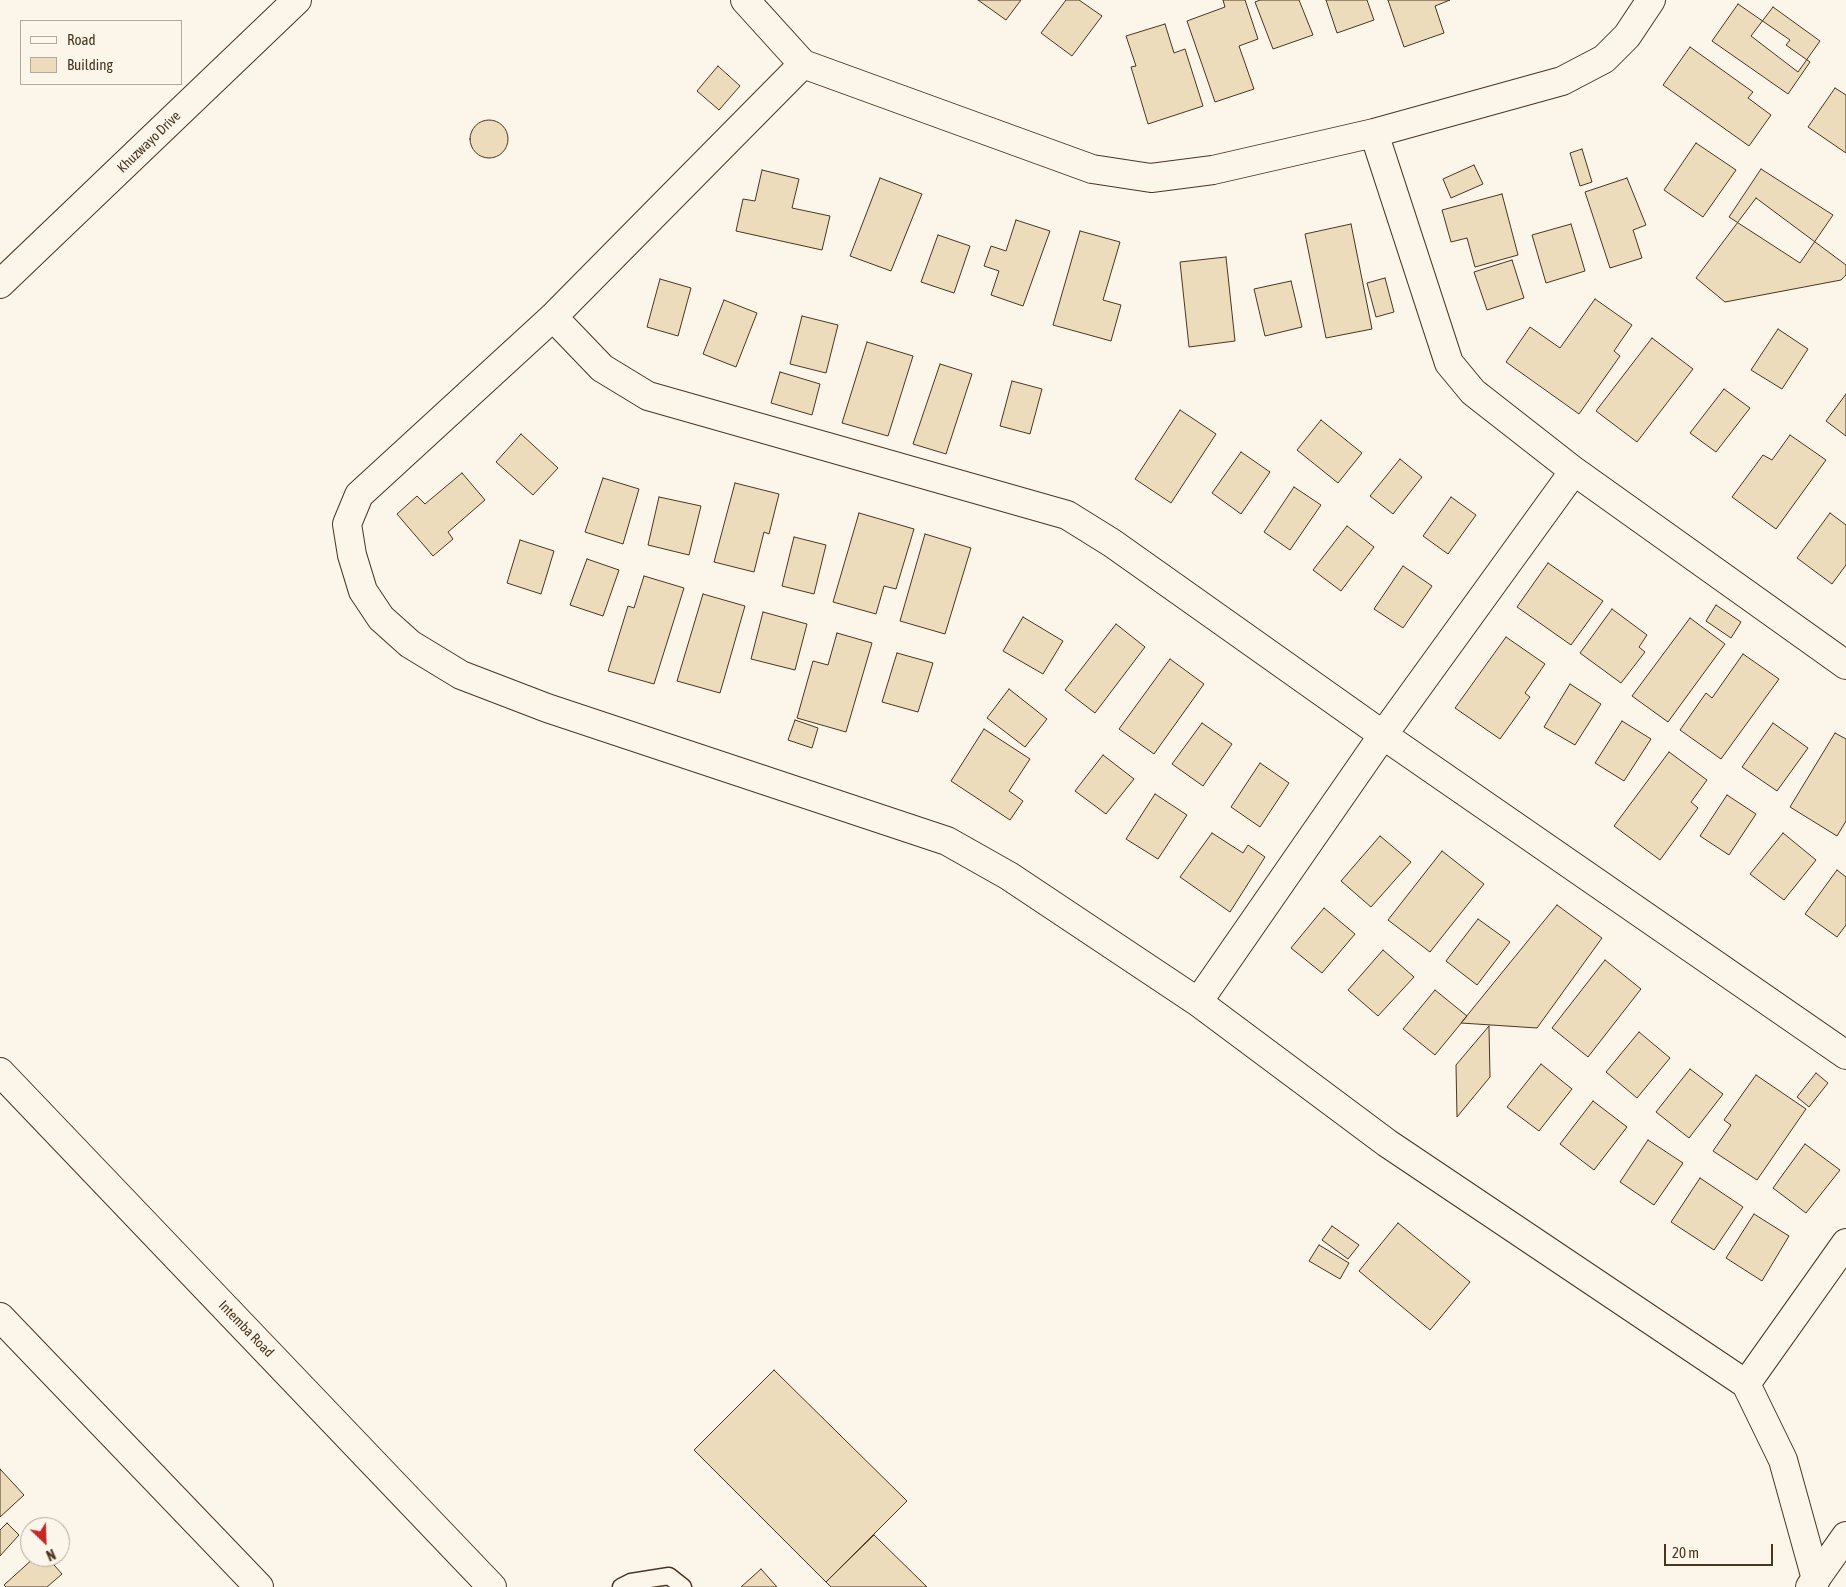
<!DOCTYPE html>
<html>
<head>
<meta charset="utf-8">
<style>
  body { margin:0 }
  #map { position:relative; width:1846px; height:1587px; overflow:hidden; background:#fbf6e9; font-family:"Asap Condensed",sans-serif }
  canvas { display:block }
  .legend { position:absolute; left:20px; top:20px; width:162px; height:65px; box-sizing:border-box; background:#fbf6e9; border:1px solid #b4a999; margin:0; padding:6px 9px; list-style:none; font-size:15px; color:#4a3520 }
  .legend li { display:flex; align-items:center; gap:10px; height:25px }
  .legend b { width:25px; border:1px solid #b4a999 }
  .north { position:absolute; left:20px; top:1517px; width:50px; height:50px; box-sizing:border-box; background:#fbf6e9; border:1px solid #b4a999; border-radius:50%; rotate:156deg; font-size:14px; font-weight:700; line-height:20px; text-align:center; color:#4a3520 }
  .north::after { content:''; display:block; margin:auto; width:18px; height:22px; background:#c62828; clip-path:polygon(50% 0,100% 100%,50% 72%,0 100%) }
  .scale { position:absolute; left:1664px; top:1544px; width:109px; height:22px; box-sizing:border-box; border:2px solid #4a3520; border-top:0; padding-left:6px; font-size:15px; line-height:18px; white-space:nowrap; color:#4a3520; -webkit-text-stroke:4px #fbf6e9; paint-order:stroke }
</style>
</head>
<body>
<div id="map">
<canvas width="1846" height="1587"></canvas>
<ul class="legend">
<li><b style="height:6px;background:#fbf6e9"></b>Road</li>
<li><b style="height:14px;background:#ecdcbc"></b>Building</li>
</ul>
<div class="north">N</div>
<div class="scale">20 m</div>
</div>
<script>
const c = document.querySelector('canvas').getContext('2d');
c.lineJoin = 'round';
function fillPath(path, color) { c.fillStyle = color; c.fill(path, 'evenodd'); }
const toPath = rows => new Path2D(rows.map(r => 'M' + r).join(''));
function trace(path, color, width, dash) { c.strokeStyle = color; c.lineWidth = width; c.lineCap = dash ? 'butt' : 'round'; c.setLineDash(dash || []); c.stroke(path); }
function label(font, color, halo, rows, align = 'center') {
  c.font = font + ' "Asap Condensed",sans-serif'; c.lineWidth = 4; c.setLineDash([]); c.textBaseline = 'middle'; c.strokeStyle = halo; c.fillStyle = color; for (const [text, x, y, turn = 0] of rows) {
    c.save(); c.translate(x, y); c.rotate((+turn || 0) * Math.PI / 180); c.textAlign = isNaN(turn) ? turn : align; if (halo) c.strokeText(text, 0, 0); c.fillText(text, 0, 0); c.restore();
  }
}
const building = toPath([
  [978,0,1021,0,1006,20,978,0],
  [1066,0,1079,0,1102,16,1072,56,1041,33,1066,0],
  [1223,0,1245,0,1258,39,1239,46,1254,89,1215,102,1187,21,1225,7,1223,0],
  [1260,0,1299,0,1313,35,1273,49,1255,2,1260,0],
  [1326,0,1367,0,1374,20,1337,33,1326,0],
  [1388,0,1450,0,1435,6,1444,33,1404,47,1388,0],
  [1738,4,1790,40,1786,45,1810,62,1788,94,1712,41,1738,4],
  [1773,7,1820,41,1798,72,1751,36,1773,7],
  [1165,24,1174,53,1185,49,1203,106,1148,124,1131,67,1136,66,1126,36,1165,24],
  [1690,47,1753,92,1748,98,1771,115,1749,146,1663,85,1690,47],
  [718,66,740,86,719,110,697,91,718,66],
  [1835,88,1846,95,1846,153,1808,127,1835,88],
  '470 139a19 19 0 1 1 38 0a19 19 0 1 1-38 0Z',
  [1696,143,1736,170,1703,217,1664,190,1696,143],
  [1582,149,1592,182,1580,186,1570,153,1582,149],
  [1474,165,1483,184,1451,198,1443,179,1474,165],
  [1761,169,1833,215,1800,263,1729,217,1761,169],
  [762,170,799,179,792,208,830,216,822,250,736,231,743,199,755,201,762,170],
  [880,178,922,194,891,271,850,256,880,178],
  [1627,178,1646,225,1633,230,1642,258,1610,268,1585,192,1627,178],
  [1502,194,1518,255,1475,267,1467,238,1451,242,1442,210,1502,194],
  [1756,198,1846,265,1846,275,1841,280,1725,302,1696,278,1756,198],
  [1016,220,1050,231,1023,306,991,295,999,271,984,266,991,246,1006,251,1016,220],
  [1351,224,1372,329,1326,338,1305,234,1351,224],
  [1571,224,1585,271,1546,283,1532,235,1571,224],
  [1080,231,1120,242,1103,300,1121,305,1111,341,1053,325,1080,231],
  [938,235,970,246,954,293,921,282,938,235],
  [1226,257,1235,341,1189,347,1180,262,1226,257],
  [1512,260,1524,298,1487,310,1474,272,1512,260],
  [1385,278,1394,312,1376,317,1367,283,1385,278],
  [660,279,691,288,678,336,647,327,660,279],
  [1291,281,1302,327,1265,336,1254,289,1291,281],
  [1595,299,1632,325,1614,351,1620,356,1579,414,1506,362,1530,327,1560,348,1595,299],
  [724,300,757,313,736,367,703,354,724,300],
  [802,316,838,325,826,373,790,364,802,316],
  [1778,329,1808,349,1782,389,1751,370,1778,329],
  [1652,338,1693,369,1637,442,1596,411,1652,338],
  [867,342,913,356,888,436,842,423,867,342],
  [940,364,972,374,946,454,913,444,940,364],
  [780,372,820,384,812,415,771,403,780,372],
  [1012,381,1042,389,1030,434,1000,426,1012,381],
  [1724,389,1750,408,1716,452,1690,433,1724,389],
  [1846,394,1846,436,1826,421,1846,394],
  [1180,410,1216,434,1171,503,1135,479,1180,410],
  [1321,420,1362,453,1338,483,1297,450,1321,420],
  [521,434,558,468,533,495,496,462,521,434],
  [1790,435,1826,460,1776,529,1732,497,1763,455,1772,460,1790,435],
  [1241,452,1270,472,1241,514,1212,493,1241,452],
  [1400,459,1422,477,1393,514,1370,496,1400,459],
  [462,473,485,500,448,532,453,539,433,556,397,514,417,496,425,504,462,473],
  [603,478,639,489,623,544,585,532,603,478],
  [735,483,779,494,769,534,764,532,754,572,714,562,735,483],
  [1294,487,1321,505,1290,550,1264,532,1294,487],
  [659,497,701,506,689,555,648,545,659,497],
  [1451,497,1476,515,1448,554,1423,536,1451,497],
  [859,513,914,529,896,589,884,586,876,614,833,602,859,513],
  [1830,513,1846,525,1846,565,1832,584,1797,558,1830,513],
  [1347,526,1374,547,1341,591,1313,570,1347,526],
  [925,534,971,548,945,634,900,621,925,534],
  [794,537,826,545,814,594,782,586,794,537],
  [520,540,554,551,541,594,507,583,520,540],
  [587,559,619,570,603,616,570,605,587,559],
  [1548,563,1603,601,1571,645,1517,607,1548,563],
  [1403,566,1432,586,1403,628,1374,609,1403,566],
  [644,576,684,588,654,684,608,671,628,606,634,608,644,576],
  [703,594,745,606,720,693,677,681,703,594],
  [1716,605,1741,622,1731,638,1706,621,1716,605],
  [1612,609,1647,635,1639,647,1645,652,1621,683,1580,653,1612,609],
  [763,612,807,624,795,670,751,659,763,612],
  [1023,617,1063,641,1043,674,1003,651,1023,617],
  [1690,618,1725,644,1668,722,1632,696,1690,618],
  [1116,624,1145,647,1095,713,1065,690,1116,624],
  [837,633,872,643,846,732,797,718,813,661,828,665,837,633],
  [1506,637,1545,664,1525,693,1530,697,1500,739,1455,708,1506,637],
  [897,653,933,663,918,712,882,702,897,653],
  [1743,654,1779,679,1721,759,1680,730,1706,693,1712,698,1743,654],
  [1170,659,1204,684,1154,754,1119,729,1170,659],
  [1570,684,1601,704,1575,745,1544,727,1570,684],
  [1009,689,1047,719,1025,747,987,718,1009,689],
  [795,720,818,728,812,748,788,740,795,720],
  [1622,721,1651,739,1624,781,1595,763,1622,721],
  [1202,723,1232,744,1203,786,1172,764,1202,723],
  [1773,723,1808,748,1777,791,1742,767,1773,723],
  [984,729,1030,759,1009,791,1023,801,1010,820,951,781,984,729],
  [1835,733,1846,739,1846,821,1837,836,1790,807,1835,733],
  [1669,752,1707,780,1691,802,1698,808,1660,860,1614,826,1669,752],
  [1103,755,1134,779,1106,814,1075,791,1103,755],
  [1260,763,1289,783,1260,827,1231,807,1260,763],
  [1155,794,1187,815,1158,859,1126,839,1155,794],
  [1727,795,1756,814,1729,855,1700,836,1727,795],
  [1212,833,1243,853,1248,845,1265,857,1230,912,1180,877,1212,833],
  [1783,833,1816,860,1784,900,1750,874,1783,833],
  [1380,836,1411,862,1371,907,1341,881,1380,836],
  [1442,851,1484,884,1430,952,1388,920,1442,851],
  [1837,870,1846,877,1846,925,1837,937,1805,914,1837,870],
  [1557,905,1602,938,1537,1028,1461,1023,1557,905],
  [1324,908,1355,934,1322,973,1291,948,1324,908],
  [1478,919,1510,942,1477,985,1446,961,1478,919],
  [1383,950,1414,977,1378,1016,1348,990,1383,950],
  [1605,960,1641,989,1588,1057,1552,1028,1605,960],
  [1435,990,1467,1016,1435,1055,1403,1029,1435,990],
  [1489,1026,1490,1077,1457,1117,1456,1065,1489,1026],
  [1639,1032,1670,1058,1637,1098,1606,1072,1639,1032],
  [1541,1064,1572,1089,1539,1131,1507,1107,1541,1064],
  [1690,1069,1723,1094,1689,1138,1656,1112,1690,1069],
  [1816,1073,1828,1083,1809,1107,1797,1097,1816,1073],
  [1756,1075,1806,1109,1757,1180,1713,1151,1731,1125,1724,1120,1756,1075],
  [1593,1101,1627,1127,1594,1170,1560,1144,1593,1101],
  [1648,1140,1683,1163,1654,1205,1620,1182,1648,1140],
  [1805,1144,1840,1170,1806,1213,1773,1188,1805,1144],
  [1700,1178,1743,1207,1714,1250,1671,1222,1700,1178],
  [1754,1214,1789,1236,1762,1281,1726,1258,1754,1214],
  [1398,1223,1470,1282,1430,1330,1359,1271,1398,1223],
  [1332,1226,1359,1245,1348,1259,1322,1240,1332,1226],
  [1319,1245,1349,1263,1340,1279,1309,1261,1319,1245],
  [774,1370,907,1501,826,1582,694,1450,774,1370],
  [0,1469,24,1495,0,1517,0,1469],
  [7,1523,19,1535,0,1556,0,1530,7,1523],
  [874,1535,927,1587,831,1587,826,1582,874,1535],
  [35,1557,47,1557,62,1574,47,1587,6,1587,4,1585,35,1557],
  [761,1569,777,1587,741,1587,761,1569]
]);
fillPath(building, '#ecdcbc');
trace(building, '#4a3520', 1);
const service = toPath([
  [621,1587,631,1582,669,1576,683,1587]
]);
const minor = toPath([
  [745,0,803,64,1092,169,1151,178,1213,170,1374,133,1562,81,1604,59,1627,36,1651,0],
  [803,64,553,317,359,495,347,524,352,555,363,591,381,618,410,644,461,675,547,708,947,841,1009,876,1198,1002,1387,1143,1746,1384,1783,1460,1816,1579],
  [1374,133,1449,363,1473,392,1574,471,1846,665],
  [553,317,602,368,648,396,1067,515,1112,543,1383,735,1846,1055],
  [1198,1002,1383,735,1574,471],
  [0,1317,259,1587],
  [1746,1384,1846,1243]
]);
const tertiary = toPath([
  [0,284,297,0],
  [0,1072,492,1587]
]);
const secondary = toPath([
  [1810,1587,1846,1536]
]);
trace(service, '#4a3520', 19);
trace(minor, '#4a3520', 30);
trace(tertiary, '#4a3520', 30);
trace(secondary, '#4a3520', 30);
trace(service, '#fbf6e9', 16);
trace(minor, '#fbf6e9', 28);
trace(tertiary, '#fbf6e9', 28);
trace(secondary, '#fbf6e9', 28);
label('14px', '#4a3520', '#fbf6e9', [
  ["Khuzwayo Drive",149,142,-44],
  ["Intemba Road",246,1329,46]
]);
</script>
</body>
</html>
